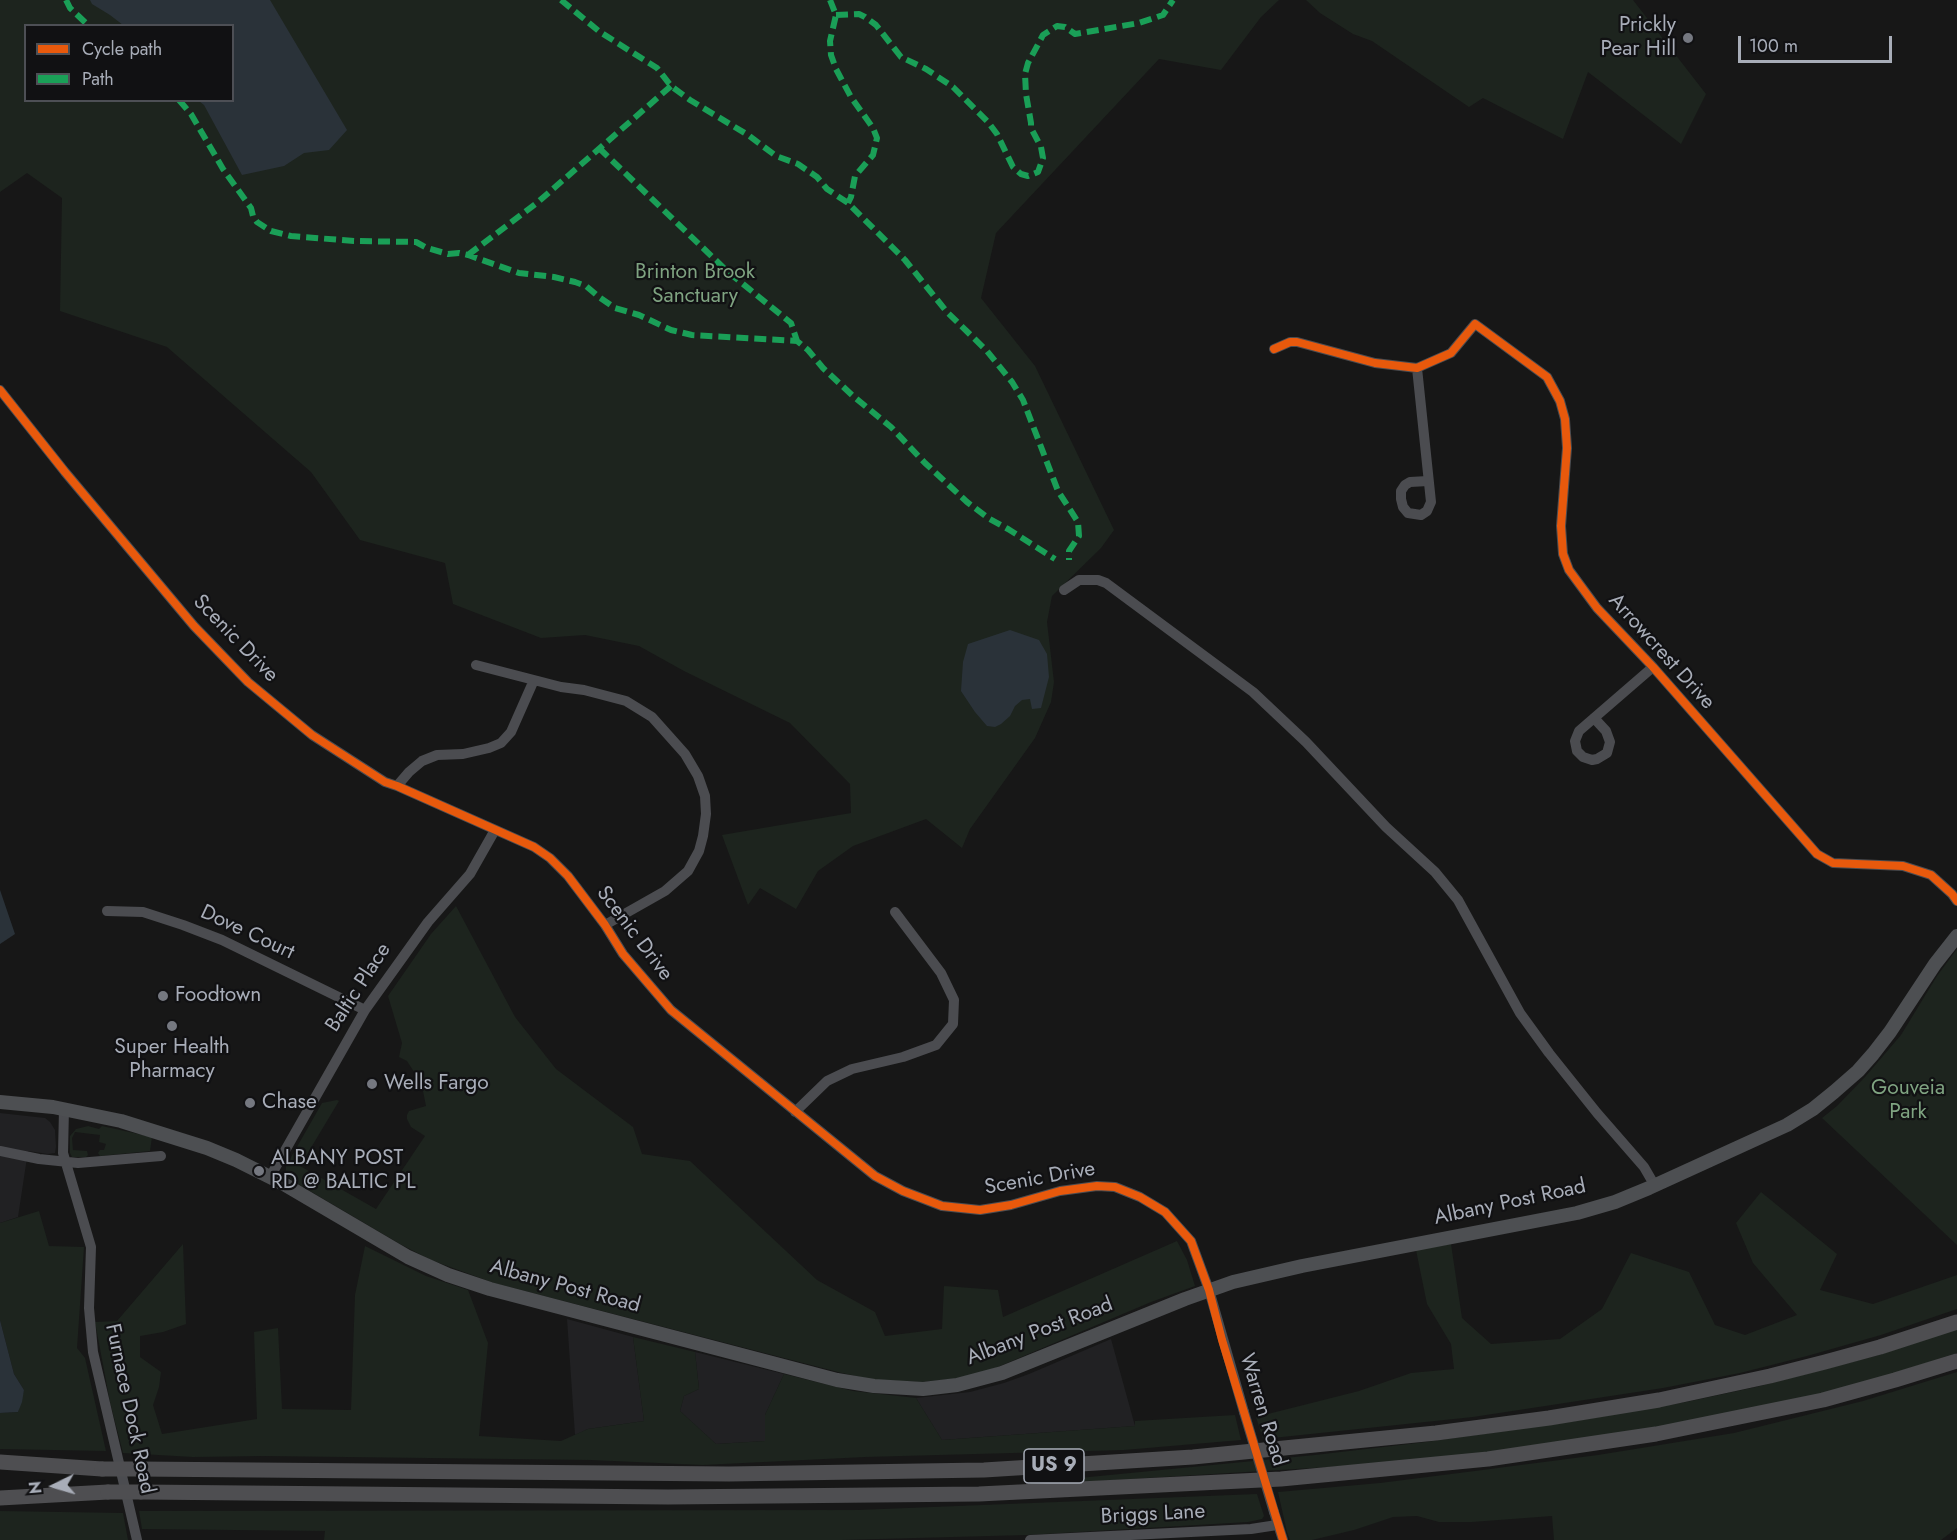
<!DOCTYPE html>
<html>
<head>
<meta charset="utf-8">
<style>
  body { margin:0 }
  #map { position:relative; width:1957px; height:1540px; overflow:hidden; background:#171717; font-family:Jost,sans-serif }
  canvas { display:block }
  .legend { position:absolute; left:24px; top:24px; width:210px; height:78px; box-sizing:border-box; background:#111113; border:2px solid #4d4f55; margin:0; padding:8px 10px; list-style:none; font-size:18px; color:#a8adb8 }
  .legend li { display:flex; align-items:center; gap:12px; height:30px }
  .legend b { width:30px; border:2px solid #4d4f55 }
  .north { position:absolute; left:24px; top:1456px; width:60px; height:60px; -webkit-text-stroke:4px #111113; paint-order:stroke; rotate:265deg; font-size:16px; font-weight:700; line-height:24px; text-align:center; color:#a8adb8 }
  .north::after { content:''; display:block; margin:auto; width:21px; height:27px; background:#a8adb8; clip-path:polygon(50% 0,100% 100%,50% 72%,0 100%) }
  .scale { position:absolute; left:1738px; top:36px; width:154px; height:27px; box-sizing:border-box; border:3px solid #a8adb8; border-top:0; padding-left:8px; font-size:18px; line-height:21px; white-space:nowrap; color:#a8adb8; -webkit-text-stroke:4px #111113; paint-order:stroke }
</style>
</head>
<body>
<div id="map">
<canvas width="1957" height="1540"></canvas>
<ul class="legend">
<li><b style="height:8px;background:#e8590c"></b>Cycle path</li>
<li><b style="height:8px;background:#1a9f57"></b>Path</li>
</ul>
<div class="north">N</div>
<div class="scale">100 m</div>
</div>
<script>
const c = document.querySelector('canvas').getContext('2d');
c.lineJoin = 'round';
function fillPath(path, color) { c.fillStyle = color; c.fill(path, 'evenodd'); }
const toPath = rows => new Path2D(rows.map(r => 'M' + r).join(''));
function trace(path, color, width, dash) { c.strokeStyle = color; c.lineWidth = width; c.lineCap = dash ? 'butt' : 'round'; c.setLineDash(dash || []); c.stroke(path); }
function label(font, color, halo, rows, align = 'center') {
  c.font = font + ' Jost,sans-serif'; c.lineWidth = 4.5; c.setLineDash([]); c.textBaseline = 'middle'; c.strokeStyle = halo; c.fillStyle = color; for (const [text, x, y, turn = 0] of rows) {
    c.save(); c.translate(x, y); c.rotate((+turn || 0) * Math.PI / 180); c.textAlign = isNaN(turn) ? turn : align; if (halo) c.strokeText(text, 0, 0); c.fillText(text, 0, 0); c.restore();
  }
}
fillPath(toPath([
  [0,1113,45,1118,50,1122,55,1130,56,1147,55,1153,48,1154,28,1151,18,1217,0,1223],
  [567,1319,633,1337,644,1421,588,1429,575,1435],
  [1111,1339,1135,1426,942,1440,916,1398,970,1392,1004,1383,1029,1374],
  [695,1352,784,1374,765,1415,765,1441,716,1444,680,1411,684,1396,699,1389]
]), '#212123');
fillPath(toPath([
  [0,0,1279,0,1261,17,1221,70,1159,59,996,233,981,298,1035,366,1114,530,1101,548,1052,596,1047,622,1054,682,1051,702,1035,738,970,829,962,848,926,819,853,846,818,871,796,909,760,888,748,905,722,835,851,813,850,784,790,723,684,671,639,646,585,635,541,638,453,604,445,563,360,540,311,472,167,347,60,311,62,198,27,173,0,192],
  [26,26,232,26,232,100,26,100],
  [1306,0,1633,0,1706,94,1681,144,1588,72,1563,139,1483,98,1469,107,1372,41,1353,34,1320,13],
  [456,906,515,1017,556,1069,633,1127,642,1154,690,1161,817,1280,875,1312,885,1336,942,1329,944,1286,998,1290,1003,1317,1177,1241,1187,1260,1195,1286,1151,1302,993,1369,962,1378,921,1382,874,1380,838,1372,494,1283,431,1260,400,1244,293,1181,286,1175,286,1166,322,1103,337,1100,339,1101,300,1166,376,1209,425,1136,411,1127,407,1119,407,1115,409,1111,426,1106,423,1091,416,1075,407,1061,399,1057,402,1043,388,996,431,934],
  [1957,949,1957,1245,1822,1118,1837,1106,1865,1077,1901,1035,1937,976],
  [88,1126,99,1129,102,1126,152,1137,150,1151,100,1156,98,1153,100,1150,104,1150,106,1144,99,1142,100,1135,75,1132,72,1138,73,1150,87,1151,88,1155,86,1157,72,1157,70,1153,70,1136,76,1129],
  [1761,1192,1837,1254,1820,1290,1873,1304,1957,1275,1957,1309,1881,1335,1807,1356,1740,1373,1663,1388,1473,1417,1263,1439,1256,1417,1359,1391,1411,1373,1454,1369,1451,1344,1427,1304,1416,1250,1451,1244,1462,1318,1491,1344,1560,1339,1602,1309,1631,1253,1689,1272,1715,1325,1745,1335,1797,1315,1753,1263,1736,1223],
  [39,1211,49,1246,84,1247,77,1348,85,1358,106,1451,0,1449,0,1413,18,1412,24,1390,14,1374,0,1320,0,1223],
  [183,1244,186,1324,163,1332,140,1336,140,1357,161,1372,159,1387,153,1405,162,1434,257,1419,254,1332,278,1328,282,1409,351,1410,355,1295,365,1246,426,1276,468,1290,488,1343,479,1436,561,1441,588,1429,644,1421,633,1337,695,1352,699,1389,684,1396,680,1411,716,1444,765,1441,765,1415,784,1374,853,1391,916,1398,942,1440,1135,1426,1135,1421,1235,1415,1241,1440,1124,1450,865,1457,703,1465,591,1460,264,1456,193,1457,123,1453,110,1402,95,1322,117,1321],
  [1957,1329,1957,1353,1886,1376,1816,1395,1652,1429,1484,1453,1362,1465,1031,1485,1031,1480,1079,1478,1315,1455,1426,1442,1569,1422,1686,1402,1756,1387,1879,1355],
  [1957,1372,1957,1528,1941,1540,1554,1540,1552,1516,1472,1522,1439,1522,1417,1516,1393,1517,1354,1530,1312,1540,1290,1540,1287,1532,1278,1492,1380,1483,1467,1472,1598,1455,1734,1433,1863,1401],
  [1257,1494,1264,1516,1262,1519,1248,1522,1027,1535,842,1540,324,1540,325,1531,142,1529,139,1511,858,1510],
  [0,1511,123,1513,128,1540,0,1540]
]), '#1d241e');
fillPath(toPath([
  [90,0,270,0,347,130,329,150,304,153,284,166,242,175,204,105,199,101,232,100,232,26,123,25,110,15,92,4],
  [1010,630,1039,640,1047,654,1049,677,1041,708,1032,709,1030,699,1022,700,1015,706,1010,716,1001,724,995,727,987,726,975,712,961,691,963,662,968,644],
  [0,890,15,934,0,944],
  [0,1320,14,1374,24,1390,22,1402,18,1412,0,1413]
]), '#2a3239');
trace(toPath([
  [1274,349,1290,342,1297,342,1375,363,1417,368,1451,353,1475,324,1547,377,1560,401,1565,419,1567,448,1561,526,1563,554,1569,570,1597,608,1653,667,1817,854,1833,863,1903,866,1931,875,1952,894,1957,901],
  [1417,368,1431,502,1427,511,1421,515,1408,513,1403,507,1401,499,1401,491,1405,485,1410,482,1428,481],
  [0,390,65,472,194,626,248,682,312,735,385,782,397,786,534,847,550,858,568,876,605,925,623,954,671,1010,875,1176,903,1191,942,1206,980,1210,1011,1205,1060,1191,1097,1186,1115,1187,1140,1197,1165,1212,1191,1241,1209,1290,1244,1412],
  [1064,590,1079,580,1098,580,1106,583,1253,692,1306,742,1386,827,1435,872,1458,900,1520,1013,1549,1053,1597,1113,1644,1167,1655,1186],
  [476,665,561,687,584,690,626,701,652,717,685,754,698,776,705,796,706,814,703,836,699,851,688,871,665,891,605,925],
  [1594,718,1606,731,1610,742,1607,753,1597,759,1592,760,1583,757,1577,751,1575,741,1579,731,1653,667],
  [397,786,409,772,422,761,437,755,463,754,489,748,501,743,511,732,534,680],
  [107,911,143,912,183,925,222,940,365,1010],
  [64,1109,63,1153,91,1247,89,1308,93,1352,137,1540],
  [795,1112,827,1081,852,1069,903,1057,936,1045,953,1024,954,1000,941,973,895,912],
  [0,1151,39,1159,78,1163,161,1156],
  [270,1177,365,1010,428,922,470,874,495,830],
  [1274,1512,1283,1540],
  [1030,1540,1251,1529,1277,1525]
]), '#4b4c50', 10);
trace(toPath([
  [0,1102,53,1107,121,1121,207,1148,236,1160,282,1183,408,1257,448,1275,490,1289,837,1380,874,1386,923,1389,957,1385,1002,1373,1185,1299,1233,1282,1302,1266,1577,1213,1615,1202,1649,1188,1787,1125,1813,1109,1834,1092,1858,1071,1873,1054,1890,1032,1935,964,1957,936]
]), '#4d4f52', 14);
trace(toPath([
  [0,1462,102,1469],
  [137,1469,729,1474,984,1470,1193,1457,1436,1433,1549,1418,1659,1400,1770,1376,1825,1362,1880,1347,1957,1322],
  [141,1492,668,1497,979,1494,1281,1479,1488,1459,1656,1434,1823,1400,1895,1380,1957,1361],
  [0,1498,108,1492]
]), '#4e4e51', 15);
trace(toPath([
  [1244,1412,1274,1512]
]), '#4b4c50', 10);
trace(toPath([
  [102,1469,137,1469],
  [108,1492,141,1492]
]), '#4e4e51', 15);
trace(toPath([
  [66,0,70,8,89,26],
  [561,0,600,32,657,68,671,86,690,100,748,135,776,156,798,164,817,177,827,189,848,203,905,260,947,312,987,351,1012,382,1023,400,1058,491,1078,522,1079,536,1069,551,1069,560],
  [830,0,836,15,830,41,831,55,836,69,851,97,873,128,877,138,873,155,855,176,851,197,848,203],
  [836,15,859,14,865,17,876,25,901,57,926,69,953,87,988,122,997,134,1013,167,1021,174,1028,176,1038,172,1043,158,1041,147,1031,128,1031,123,1026,94,1025,74,1028,63,1043,35,1057,26,1065,27,1075,34,1139,23,1163,15,1173,0],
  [179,100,191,114,223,169,251,208,253,216,257,222,271,231,291,236,354,241,416,242,427,248,448,254,459,253,468,255,519,273,554,277,575,282,586,286,599,297,615,308,639,315,671,330,692,335,797,341,808,350,823,368,853,396,891,427,925,463,967,502,988,518,1008,529,1055,559],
  [599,148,727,271,791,323,797,341],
  [468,255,538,202,671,86]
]), '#1a9f57', 6, [12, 6]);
trace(toPath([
  [1274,349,1290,342,1297,342,1375,363,1417,368,1451,353,1475,324,1547,377,1560,401,1565,419,1567,448,1561,526,1563,554,1569,570,1597,608,1653,667,1817,854,1833,863,1903,866,1931,875,1952,894,1957,901],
  [0,390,65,472,194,626,248,682,312,735,385,782,397,786,534,847,550,858,568,876,605,925,623,954,671,1010,875,1176,903,1191,942,1206,980,1210,1011,1205,1060,1191,1097,1186,1115,1187,1140,1197,1165,1212,1191,1241,1209,1290,1222,1340,1283,1540]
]), '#e8590c', 8);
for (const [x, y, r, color] of [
  [1688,38,6,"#757880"],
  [163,996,6,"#757880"],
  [172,1026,6,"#757880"],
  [372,1084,6,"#757880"],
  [250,1103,6,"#757880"],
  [259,1171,6,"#757880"]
]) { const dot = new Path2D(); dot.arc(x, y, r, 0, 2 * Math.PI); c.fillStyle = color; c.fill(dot); trace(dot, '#111113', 2); }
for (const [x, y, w] of [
  [1054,1466,60]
]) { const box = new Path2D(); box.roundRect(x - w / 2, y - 17, w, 34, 4.5); c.fillStyle = '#111113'; c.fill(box); trace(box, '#a8adb8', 1.5); }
label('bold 20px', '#a8adb8', null, [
  ["US 9",1054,1466]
]);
label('21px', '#a8adb8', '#111113', [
  ["Prickly",1676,26,"right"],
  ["Pear Hill",1676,50,"right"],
  ["Foodtown",175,996],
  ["Super Health",172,1048,"center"],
  ["Pharmacy",172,1072,"center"],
  ["Wells Fargo",384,1084],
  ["Chase",262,1103],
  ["ALBANY POST",271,1159],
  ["RD @ BALTIC PL",271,1183]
], 'left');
label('21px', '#7fa381', '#111113', [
  ["Brinton Brook",695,273],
  ["Sanctuary",695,297],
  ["Gouveia",1908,1089],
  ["Park",1908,1113]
]);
label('21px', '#a8adb8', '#111113', [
  ["Scenic Drive",235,639,46],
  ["Arrowcrest Drive",1661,652,48],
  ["Dove Court",247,933,25],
  ["Scenic Drive",634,934,53],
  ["Baltic Place",359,988,-57],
  ["Scenic Drive",1040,1179,-10],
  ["Albany Post Road",1510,1203,-12],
  ["Albany Post Road",565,1287,15],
  ["Albany Post Road",1040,1332,-21],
  ["Furnace Dock Road",129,1409,78],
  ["Warren Road",1262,1410,73],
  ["Briggs Lane",1153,1515,-3]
]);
</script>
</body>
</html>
